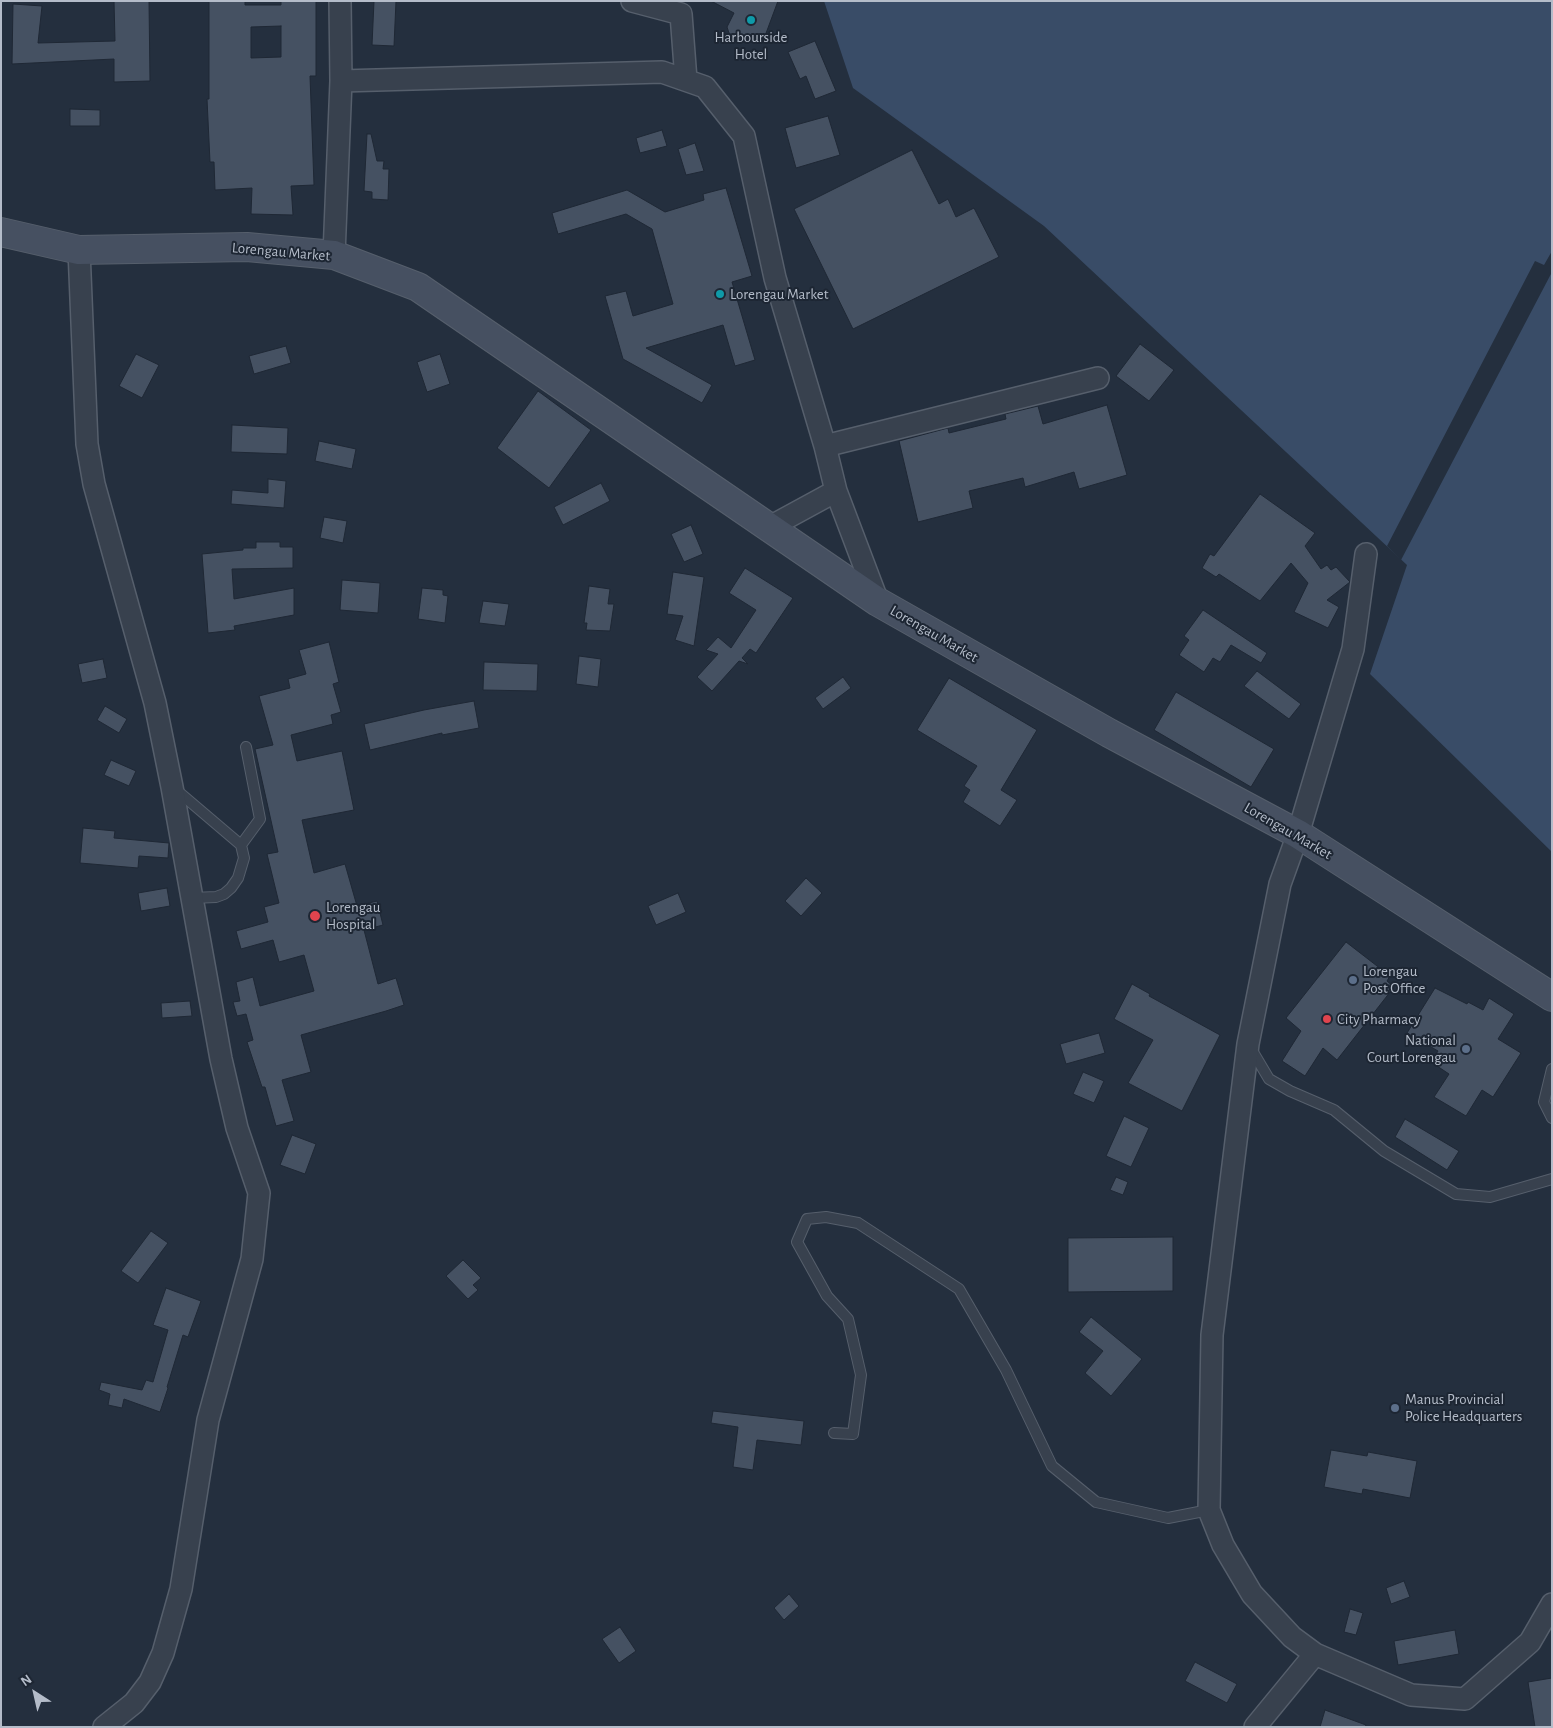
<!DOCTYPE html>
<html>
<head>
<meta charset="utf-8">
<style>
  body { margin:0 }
  #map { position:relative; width:1553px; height:1728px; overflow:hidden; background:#242f3e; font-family:"Alegreya Sans",sans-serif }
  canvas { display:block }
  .frame { position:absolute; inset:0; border:2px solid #b4bcc9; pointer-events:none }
  .north { position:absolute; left:10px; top:1668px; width:50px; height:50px; -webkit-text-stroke:4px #1d2633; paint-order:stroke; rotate:325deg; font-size:14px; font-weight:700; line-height:20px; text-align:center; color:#b4bcc9 }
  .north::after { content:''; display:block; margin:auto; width:18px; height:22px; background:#b4bcc9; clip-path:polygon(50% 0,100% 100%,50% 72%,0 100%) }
</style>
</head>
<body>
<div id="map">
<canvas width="1553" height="1728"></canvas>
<div class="frame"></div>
<div class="north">N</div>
</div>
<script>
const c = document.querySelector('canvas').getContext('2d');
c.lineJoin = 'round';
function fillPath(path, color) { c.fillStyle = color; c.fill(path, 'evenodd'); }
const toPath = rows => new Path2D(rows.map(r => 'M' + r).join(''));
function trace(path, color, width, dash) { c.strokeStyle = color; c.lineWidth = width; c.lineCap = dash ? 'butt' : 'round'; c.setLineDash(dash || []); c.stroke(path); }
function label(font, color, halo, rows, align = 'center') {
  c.font = font + ' "Alegreya Sans",sans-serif'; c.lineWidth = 4; c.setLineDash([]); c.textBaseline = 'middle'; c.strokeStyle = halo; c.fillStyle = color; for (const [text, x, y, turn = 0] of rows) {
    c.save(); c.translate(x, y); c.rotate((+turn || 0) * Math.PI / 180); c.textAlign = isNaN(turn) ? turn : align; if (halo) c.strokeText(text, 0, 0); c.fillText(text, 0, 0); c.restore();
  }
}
fillPath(toPath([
  [824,1,1552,1,1552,852,1370,674,1407,565,1044,226,853,88]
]), '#394c67');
fillPath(toPath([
  [1552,251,1552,272,1401,560,1387,546,1535,261,1544,265]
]), '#242f3e');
const building = toPath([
  [114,1,149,1,150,81,114,82,114,59,12,64,13,4,42,6,38,43,115,41,114,1],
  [209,1,245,1,245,5,281,5,281,1,316,1,316,76,310,76,314,185,291,186,293,215,251,214,252,188,215,190,214,162,210,162,207,99,209,99,209,1],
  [281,26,281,57,251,58,251,27,281,26],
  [374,1,396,1,394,46,372,45,374,1],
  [711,1,778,1,765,36,740,41,729,33,727,27,734,13,711,1],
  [815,41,836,91,815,99,806,76,800,79,788,52,815,41],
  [70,109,100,110,100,126,70,126,70,109],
  [828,116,840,155,796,168,785,128,828,116],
  [662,130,667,146,640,153,636,138,662,130],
  [367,134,371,134,377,161,384,161,383,169,389,169,388,200,372,199,372,192,364,191,367,134],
  [695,143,704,171,686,175,678,149,695,143],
  [912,150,939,204,948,199,956,217,974,208,999,257,853,329,794,209,912,150],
  [726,188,752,276,732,282,755,360,735,366,723,325,646,348,712,385,702,403,623,359,605,296,626,291,633,316,673,304,652,229,626,214,558,234,552,213,627,190,665,212,704,200,703,194,726,188],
  [1140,344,1174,370,1149,401,1116,376,1140,344],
  [286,346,291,363,254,374,249,356,286,346],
  [136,354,159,365,142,398,119,386,136,354],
  [440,354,450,384,427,392,417,362,440,354],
  [538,391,591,430,549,488,497,448,538,391],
  [1107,405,1127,475,1079,489,1074,472,1025,487,1023,478,969,491,973,508,918,522,899,441,948,428,949,433,1006,419,1005,414,1038,406,1043,424,1107,405],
  [232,425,288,428,287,454,231,452,232,425],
  [319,441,356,449,352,469,315,461,319,441],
  [268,479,286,481,284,508,231,504,232,490,268,493,268,479],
  [601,483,610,501,563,525,554,507,601,483],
  [1260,494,1315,533,1305,546,1321,569,1327,565,1331,570,1336,567,1350,582,1327,600,1339,607,1328,628,1294,612,1308,583,1291,563,1260,601,1219,574,1216,577,1202,568,1210,554,1214,556,1260,494],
  [324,517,347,521,343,543,320,538,324,517],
  [691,525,703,554,684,562,671,534,691,525],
  [256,542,280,542,280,547,293,547,293,568,232,569,234,599,294,588,294,615,234,626,235,630,208,633,202,554,243,550,243,548,256,548,256,542],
  [745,568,793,598,756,653,750,649,742,658,748,664,739,661,712,691,697,677,718,654,706,650,718,637,731,648,756,610,729,593,745,568],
  [673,572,704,577,694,646,675,640,683,616,667,614,673,572],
  [342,580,380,583,378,613,340,610,342,580],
  [589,586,610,589,608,604,614,604,610,631,586,630,587,623,584,623,589,586],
  [422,588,443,590,443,595,448,596,445,623,418,619,422,588],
  [483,601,509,604,505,626,479,623,483,601],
  [1203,610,1267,653,1261,663,1231,645,1220,662,1213,658,1204,672,1179,655,1189,640,1184,636,1203,610],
  [329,642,339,682,333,684,341,712,331,715,333,724,291,735,297,761,342,751,354,810,302,820,314,873,345,864,357,906,377,901,383,925,364,930,378,984,396,978,404,1005,386,1011,301,1035,311,1072,282,1080,294,1121,276,1126,265,1087,262,1087,247,1042,253,1040,246,1014,237,1016,233,1002,240,1001,236,982,253,977,260,1006,314,991,304,955,279,962,273,940,241,949,236,931,268,922,264,907,279,903,267,854,278,852,255,749,273,745,259,696,290,688,288,679,306,674,299,650,329,642],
  [579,656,601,659,598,687,576,684,579,656],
  [103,659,107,678,82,683,78,664,103,659],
  [484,662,538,664,537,691,483,690,484,662],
  [1257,671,1301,704,1289,719,1244,686,1257,671],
  [843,677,851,688,823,709,815,698,843,677],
  [949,678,1037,730,1001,790,1017,800,1000,826,963,802,970,790,964,786,977,766,917,730,949,678],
  [1176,692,1274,749,1251,787,1154,730,1176,692],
  [474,701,479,728,442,735,442,733,370,750,364,724,424,710,474,701],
  [105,706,127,719,119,733,97,720,105,706],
  [111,760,136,771,129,786,104,775,111,760],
  [83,828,115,831,114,838,169,843,168,858,139,856,138,868,80,863,83,828],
  [806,878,822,893,801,916,785,901,806,878],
  [167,888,170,906,141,911,138,893,167,888],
  [678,893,686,912,656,925,648,906,678,893],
  [1346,942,1390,976,1387,981,1394,987,1337,1060,1323,1048,1305,1076,1282,1061,1301,1031,1286,1018,1346,942],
  [1132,984,1150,994,1149,996,1220,1035,1182,1111,1128,1083,1153,1040,1114,1019,1132,984],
  [1435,988,1467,1004,1468,1002,1483,1010,1489,998,1514,1014,1498,1039,1521,1053,1493,1097,1482,1090,1466,1116,1434,1097,1449,1074,1431,1062,1438,1051,1407,1033,1435,988],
  [190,1001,192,1016,162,1018,161,1003,190,1001],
  [1099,1033,1105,1053,1066,1064,1060,1044,1099,1033],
  [1083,1072,1104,1081,1094,1103,1073,1094,1083,1072],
  [1124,1116,1149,1128,1131,1167,1106,1156,1124,1116],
  [1405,1119,1459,1151,1447,1170,1395,1137,1405,1119],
  [292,1135,316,1144,305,1174,280,1165,292,1135],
  [1116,1177,1128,1182,1123,1195,1110,1190,1116,1177],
  [151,1231,168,1243,138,1283,121,1271,151,1231],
  [1173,1237,1173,1291,1068,1292,1068,1238,1173,1237],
  [463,1260,481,1278,473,1285,478,1290,468,1299,446,1276,463,1260],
  [166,1288,201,1301,188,1337,183,1335,167,1387,168,1388,160,1412,124,1399,122,1408,108,1405,110,1394,99,1390,101,1382,142,1390,146,1380,153,1382,168,1330,153,1325,166,1288],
  [1091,1317,1142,1359,1111,1396,1085,1373,1103,1351,1079,1332,1091,1317],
  [713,1411,804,1421,801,1445,757,1440,753,1470,733,1467,738,1427,711,1423,713,1411],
  [1331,1450,1367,1456,1368,1452,1417,1461,1410,1498,1363,1489,1362,1494,1324,1487,1331,1450],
  [1404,1581,1410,1597,1391,1604,1386,1588,1404,1581],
  [789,1594,799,1606,784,1620,774,1608,789,1594],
  [1350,1609,1363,1613,1356,1635,1344,1632,1350,1609],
  [620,1627,636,1651,619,1663,602,1639,620,1627],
  [1455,1630,1459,1654,1398,1665,1394,1641,1455,1630],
  [1195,1662,1237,1684,1227,1703,1185,1681,1195,1662],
  [1552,1678,1552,1727,1535,1727,1528,1682,1552,1678],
  [1325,1710,1366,1725,1365,1727,1320,1727,1325,1710]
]);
fillPath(building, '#455162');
trace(building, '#1f2835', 1);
const lane = toPath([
  [174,788,241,845,244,858,238,878,231,888,224,894,216,897,192,898],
  [241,845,260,819,246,747],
  [1250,1047,1269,1079,1290,1091,1334,1110,1384,1151,1456,1194,1490,1197,1552,1179],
  [1552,1069,1544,1102,1552,1118],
  [834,1433,853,1434,861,1375,848,1319,827,1296,797,1242,807,1219,826,1217,858,1223,959,1289,1006,1370,1052,1466,1096,1502,1168,1518,1209,1510]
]);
const street = toPath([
  [632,1,681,14,686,80],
  [341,81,662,72,705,87,744,136,775,278,825,446,836,491,878,602],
  [79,250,87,444,94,484,155,703,172,787,221,1059,237,1128,259,1193,252,1259,208,1420,181,1589,163,1653,150,1682,134,1703,104,1727],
  [334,255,341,81,340,1],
  [825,446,1098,378],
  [768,528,836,491],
  [1366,554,1353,649,1298,834,1280,884,1248,1044,1212,1335,1209,1510,1223,1545,1252,1594,1292,1637,1315,1654,1411,1695,1465,1699,1530,1642,1552,1604],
  [1255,1727,1315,1654]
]);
const secondary = toPath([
  [1,232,79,250,247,247,334,255,418,287,878,602,1109,733,1298,834,1552,997]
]);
trace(lane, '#565f6c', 12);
trace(street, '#565f6c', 24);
trace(secondary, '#565f6c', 30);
trace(lane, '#38414e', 10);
trace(street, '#38414e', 21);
trace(secondary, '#465061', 28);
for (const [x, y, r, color] of [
  [751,20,5,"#0f9aa8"],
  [720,294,5,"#0f9aa8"],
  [315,916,6,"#e0444e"],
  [1353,980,5,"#5c6f8a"],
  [1327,1019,5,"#e0444e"],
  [1466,1049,5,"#5c6f8a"],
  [1395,1408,5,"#5c6f8a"]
]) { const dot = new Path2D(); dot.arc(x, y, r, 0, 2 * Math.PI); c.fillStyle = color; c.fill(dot); trace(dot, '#1d2633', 2); }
label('15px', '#b4bcc9', '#1d2633', [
  ["Harbourside",751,37,"center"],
  ["Hotel",751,54,"center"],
  ["Lorengau Market",730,294],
  ["Lorengau",326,907],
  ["Hospital",326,924],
  ["Lorengau",1363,971],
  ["Post Office",1363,988],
  ["City Pharmacy",1337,1019],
  ["National",1456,1040,"right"],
  ["Court Lorengau",1456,1057,"right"],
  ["Manus Provincial",1405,1399],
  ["Police Headquarters",1405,1416]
], 'left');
label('15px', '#b4bcc9', '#1d2633', [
  ["Lorengau Market",281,252,5],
  ["Lorengau Market",934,634,30],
  ["Lorengau Market",1288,831,30]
]);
</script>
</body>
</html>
